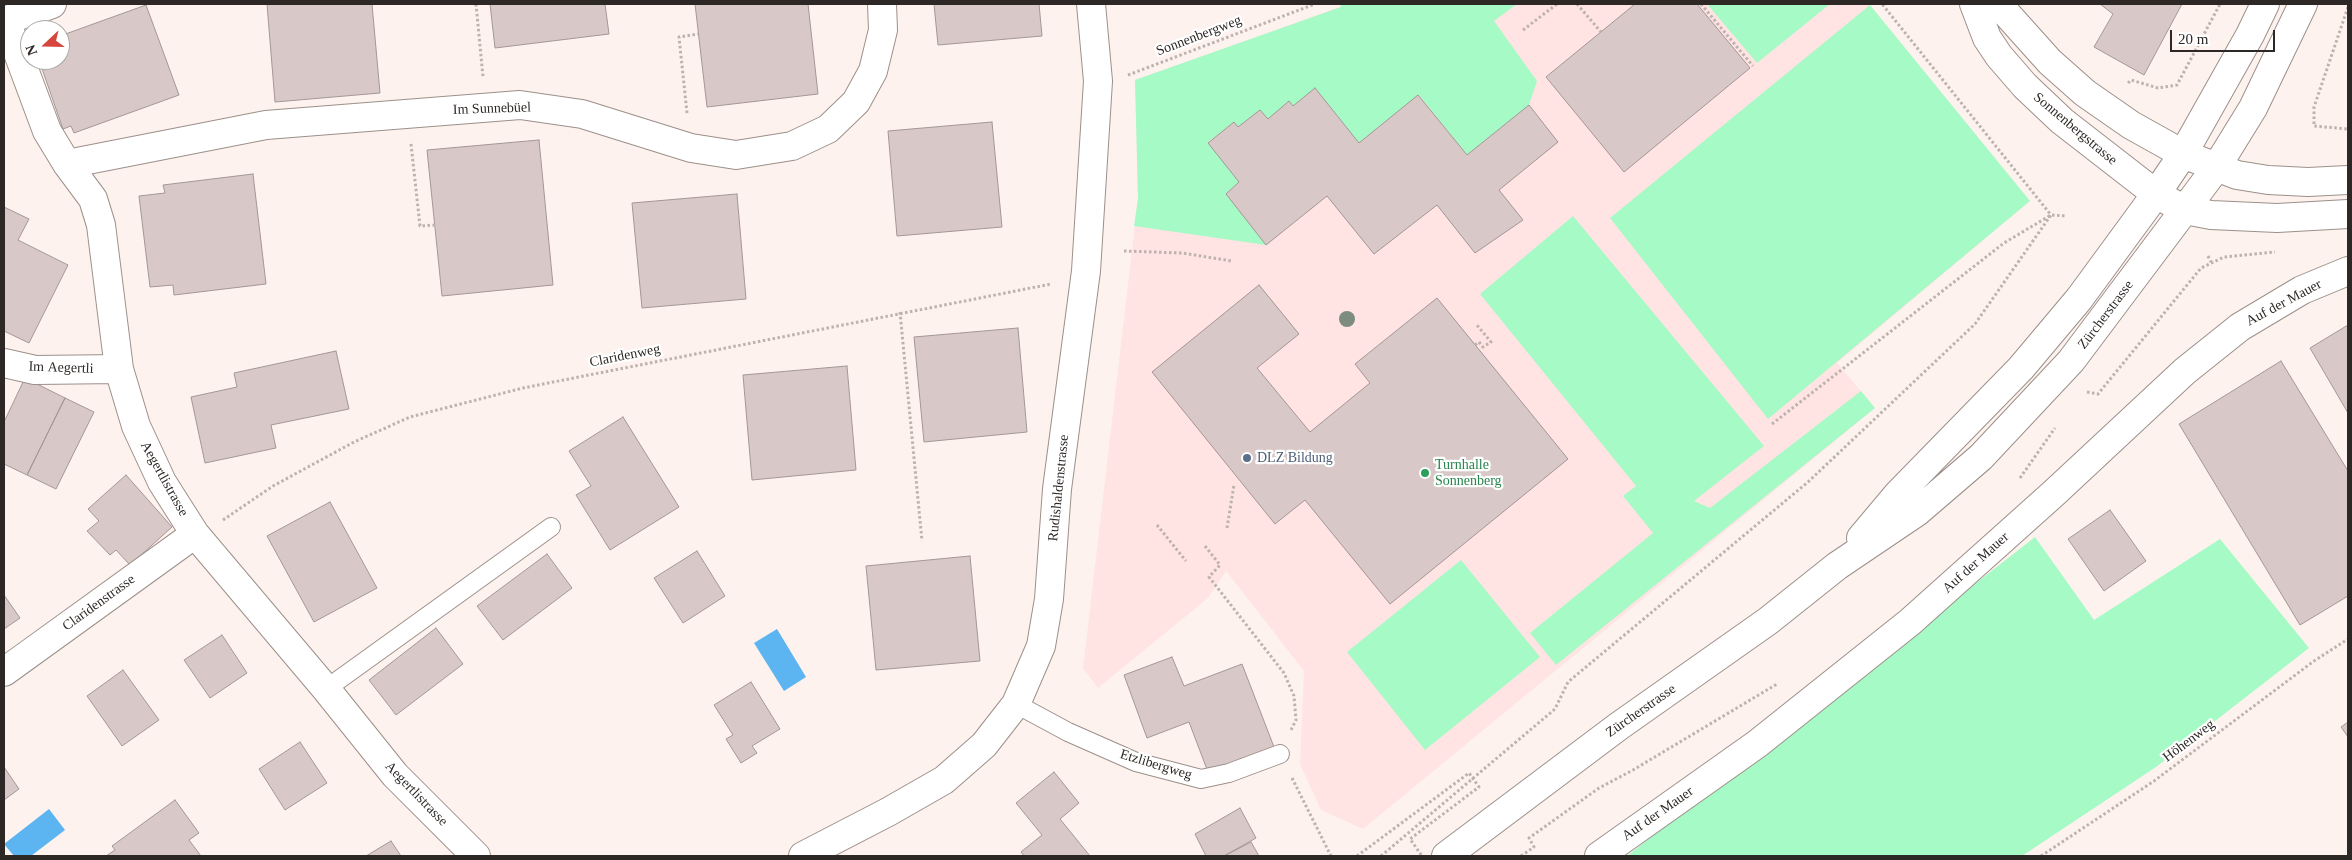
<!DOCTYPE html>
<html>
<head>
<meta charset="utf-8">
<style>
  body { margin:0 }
  #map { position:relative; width:2352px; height:860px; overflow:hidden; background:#fef2ee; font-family:Georgia,serif }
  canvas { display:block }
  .frame { position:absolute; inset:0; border:5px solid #2d2825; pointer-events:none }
  .north { position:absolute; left:20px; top:20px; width:50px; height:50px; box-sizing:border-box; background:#fff; border:1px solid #aba9a8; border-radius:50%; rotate:249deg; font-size:14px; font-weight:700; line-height:20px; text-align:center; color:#2d2825 }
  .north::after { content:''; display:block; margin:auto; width:18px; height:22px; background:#d4463e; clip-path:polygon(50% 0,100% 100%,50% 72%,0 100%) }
  .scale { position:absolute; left:2170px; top:30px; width:105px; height:22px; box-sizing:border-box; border:2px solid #2d2825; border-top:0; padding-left:6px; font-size:15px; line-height:18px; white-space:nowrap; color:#2d2825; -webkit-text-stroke:4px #fff; paint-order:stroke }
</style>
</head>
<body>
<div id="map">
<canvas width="2352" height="860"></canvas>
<div class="frame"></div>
<div class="north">N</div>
<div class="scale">20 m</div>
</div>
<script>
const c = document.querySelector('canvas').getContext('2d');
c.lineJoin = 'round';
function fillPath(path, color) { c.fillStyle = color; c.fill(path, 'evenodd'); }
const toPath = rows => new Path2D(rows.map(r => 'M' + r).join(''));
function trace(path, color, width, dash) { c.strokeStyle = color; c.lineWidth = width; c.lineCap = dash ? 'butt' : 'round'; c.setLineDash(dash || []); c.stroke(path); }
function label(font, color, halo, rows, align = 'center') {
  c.font = font + ' Georgia,serif'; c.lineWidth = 4.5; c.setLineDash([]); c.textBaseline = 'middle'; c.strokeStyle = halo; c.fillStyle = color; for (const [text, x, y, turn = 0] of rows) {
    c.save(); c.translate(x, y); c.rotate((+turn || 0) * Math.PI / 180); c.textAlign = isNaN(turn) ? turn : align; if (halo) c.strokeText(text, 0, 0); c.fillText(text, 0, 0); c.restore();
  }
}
fillPath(toPath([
  [1348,4,1869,4,2030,201,1837,363,1875,408,1363,829,1321,810,1300,764,1304,671,1226,571,1208,598,1098,688,1083,668,1138,199,1135,80]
]), '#ffe4e3');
fillPath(toPath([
  [1340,4,1517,4,1494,21,1537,81,1529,105,1467,155,1419,95,1359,143,1315,88,1293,106,1289,102,1268,119,1260,110,1238,127,1234,122,1208,142,1239,182,1226,194,1266,245,1134,226,1138,199,1135,80,1341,7],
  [1707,4,1830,4,1757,63],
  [1870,5,2030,201,1768,419,1610,218],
  [1573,216,1764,446,1694,501,1710,508,1861,391,1875,408,1556,665,1530,633,1653,533,1623,496,1636,486,1480,294],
  [2035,537,2094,620,2220,539,2309,648,2156,767,2022,856,1627,856],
  [1461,560,1540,657,1425,750,1347,652]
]), '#a6fac5');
fillPath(toPath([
  [777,629,806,677,784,691,754,643],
  [49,809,65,830,31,856,14,856,4,844]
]), '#5cb5f0');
const building = toPath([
  [267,4,372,4,380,93,275,102,267,4],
  [490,4,605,4,609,34,495,48,490,4],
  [695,4,808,4,818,94,707,107,695,4],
  [934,4,1039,4,1042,36,938,45,934,4],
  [1635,4,1697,4,1750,68,1624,172,1546,77,1635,4],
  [2100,4,2182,4,2144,75,2094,47,2113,14,2100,4],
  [146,5,179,95,74,133,71,126,63,129,39,60,60,60,60,36,146,5],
  [1315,88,1359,143,1418,95,1467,155,1529,105,1558,142,1499,190,1523,220,1475,253,1437,205,1374,254,1327,196,1266,245,1226,194,1239,182,1208,143,1234,122,1238,127,1260,110,1268,119,1289,101,1293,106,1315,88],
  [992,122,1002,227,897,236,888,131,992,122],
  [539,140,553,285,442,296,427,150,539,140],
  [253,174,266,284,174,295,173,285,150,287,139,196,165,193,163,185,253,174],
  [737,194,746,299,642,308,632,203,737,194],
  [4,207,29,219,18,240,68,265,29,343,4,331,4,207],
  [1259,285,1299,334,1257,368,1310,432,1370,383,1355,364,1437,298,1568,459,1390,604,1305,500,1275,524,1152,372,1259,285],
  [2348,325,2348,413,2310,348,2348,325],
  [1018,328,1027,432,924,442,914,337,1018,328],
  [336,351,349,409,271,425,276,448,205,463,191,397,237,387,234,373,336,351],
  [2281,361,2348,471,2348,596,2300,625,2179,424,2281,361],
  [847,366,856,470,752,480,743,375,847,366],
  [25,378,65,398,27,475,4,464,4,422,25,378],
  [65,398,94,412,56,489,27,475,65,398],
  [623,417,679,507,610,550,576,495,591,486,569,451,623,417],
  [126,475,172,527,130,565,116,550,110,555,87,531,99,521,88,509,126,475],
  [330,502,377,588,314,622,267,536,330,502],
  [2110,510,2146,561,2104,591,2068,539,2110,510],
  [697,551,725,596,683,623,654,578,697,551],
  [547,554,572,588,503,640,477,606,547,554],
  [970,556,980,661,876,670,866,566,970,556],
  [4,595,20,618,4,629,4,595],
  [436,628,463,664,396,715,369,680,436,628],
  [222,635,247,673,210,698,184,660,222,635],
  [1172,657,1184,686,1242,664,1274,747,1208,772,1189,722,1147,738,1124,675,1172,657],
  [123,670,159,720,122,746,87,696,123,670],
  [751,682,780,729,752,746,757,753,741,763,726,739,733,735,714,705,751,682],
  [2348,722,2348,737,2341,727,2348,722],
  [300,742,327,783,285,810,259,769,300,742],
  [4,767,19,789,4,800,4,767],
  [1054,772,1079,803,1060,819,1090,856,1024,856,1021,852,1042,835,1016,803,1054,772],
  [175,800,199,833,189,840,201,856,106,856,115,850,112,846,175,800],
  [1240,808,1256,838,1224,856,1206,856,1195,834,1240,808],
  [391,841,401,856,366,856,391,841],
  [1251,842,1259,856,1224,856,1251,842]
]);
fillPath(building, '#d8c9c8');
trace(building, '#a49695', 1);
const lane = toPath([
  [326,689,551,527],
  [1016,704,1068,732,1136,762,1201,779,1229,773,1280,754]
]);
const street = toPath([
  [6,21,47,131,67,164,93,199,101,225,119,369,136,426,162,482,195,534,326,689,395,775,476,856],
  [67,164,266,125,520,105,582,114,691,148,736,155,792,146,828,129,856,102,873,71,883,30,882,4],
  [4,363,35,370,119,369],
  [4,672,195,534],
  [803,856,888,812,944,780,984,745,1016,704,1041,646,1049,599,1057,489,1086,271,1098,81,1091,4],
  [1599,856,1757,744,1910,622,2053,494,2185,371,2240,327,2302,290,2348,271]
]);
const secondary = toPath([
  [1974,4,1987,38,1999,56,2025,86,2062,121,2156,194,2185,210,2211,215,2277,218,2348,214],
  [1994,4,2006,13,2050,62,2085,93,2131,125,2183,154,2237,175,2268,180,2308,182,2348,180],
  [4,21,52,4],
  [1861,538,1898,494,2021,368,2079,299,2156,194,2183,154,2250,35,2265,4],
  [1446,856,1619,726,1768,621,1837,566,1917,512,1981,457,2071,361,2216,168,2253,108,2303,4]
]);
trace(lane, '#9c908a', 20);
trace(street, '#9c908a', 30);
trace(secondary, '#9c908a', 30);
trace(toPath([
  [476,4,483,77],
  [1577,4,1601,32],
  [1701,4,1753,66],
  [2348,7,2314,107,2314,126,2348,129],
  [1523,30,1557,4],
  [1128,75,1315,4],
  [2128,83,2131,80,2158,88,2177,85,2220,4],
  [687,113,679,37,698,34],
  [411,144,420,226,435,225],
  [1124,251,1182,253,1232,261],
  [2208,256,2211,262],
  [900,312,922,541],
  [1475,345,1479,342,1483,347,1491,342,1476,324],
  [2087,392,2098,394,2201,268,2224,257,2275,252],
  [1772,424,2004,243,2051,215,2067,216],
  [2020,478,2055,428],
  [223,520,273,486,354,442,410,417,523,388,1051,284],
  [1157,525,1186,561],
  [1227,528,1234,485],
  [1205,546,1220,565,1209,577,1284,673,1294,696,1296,720,1291,730],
  [1292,778,1331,856],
  [1381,856,1555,709,1568,682,1808,482,1975,324,2051,215,1882,4],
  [1521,856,1534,847,1529,838,1599,788,1633,770,1777,684],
  [2041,856,2154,781,2314,661,2348,639]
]), '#bcb2ae', 3, [2.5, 2.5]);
trace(lane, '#fff', 18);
trace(street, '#fff', 28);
trace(secondary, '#fff', 28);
trace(toPath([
  [1357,856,1469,773,1479,787,1410,839,1422,856]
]), '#bcb2ae', 3, [2.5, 2.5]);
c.fillStyle = '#7c8c7e';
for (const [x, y] of [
  [1347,319]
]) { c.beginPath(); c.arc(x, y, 8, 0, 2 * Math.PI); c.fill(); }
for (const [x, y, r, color] of [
  [1247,458,5,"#5c6f8a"],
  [1425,473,5,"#2e9e5b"]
]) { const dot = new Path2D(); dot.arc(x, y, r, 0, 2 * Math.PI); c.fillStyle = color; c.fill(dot); trace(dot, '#fff', 2); }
label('14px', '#2d2825', '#fff', [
  ["Sonnenbergweg",1199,36,-21],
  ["Im Sunnebüel",492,109,-2],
  ["Sonnenbergstrasse",2075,129,40],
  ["Auf der Mauer",2284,303,-28],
  ["Zürcherstrasse",2106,315,-53],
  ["Claridenweg",625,356,-11],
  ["Im Aegertli",61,368,2],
  ["Aegertlistrasse",164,479,61],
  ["Rudishaldenstrasse",1059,488,-84],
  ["Auf der Mauer",1976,563,-42],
  ["Claridenstrasse",99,603,-36],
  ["Zürcherstrasse",1641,711,-35],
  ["Höhenweg",2189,741,-37],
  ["Etzlibergweg",1156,765,17],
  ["Aegertlistrasse",416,794,46],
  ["Auf der Mauer",1658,814,-35]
]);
label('14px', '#4e5e75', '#fff', [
  ["DLZ Bildung",1257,458]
], 'left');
label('14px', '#27864d', '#fff', [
  ["Turnhalle",1435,465],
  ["Sonnenberg",1435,481]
], 'left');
</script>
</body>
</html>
